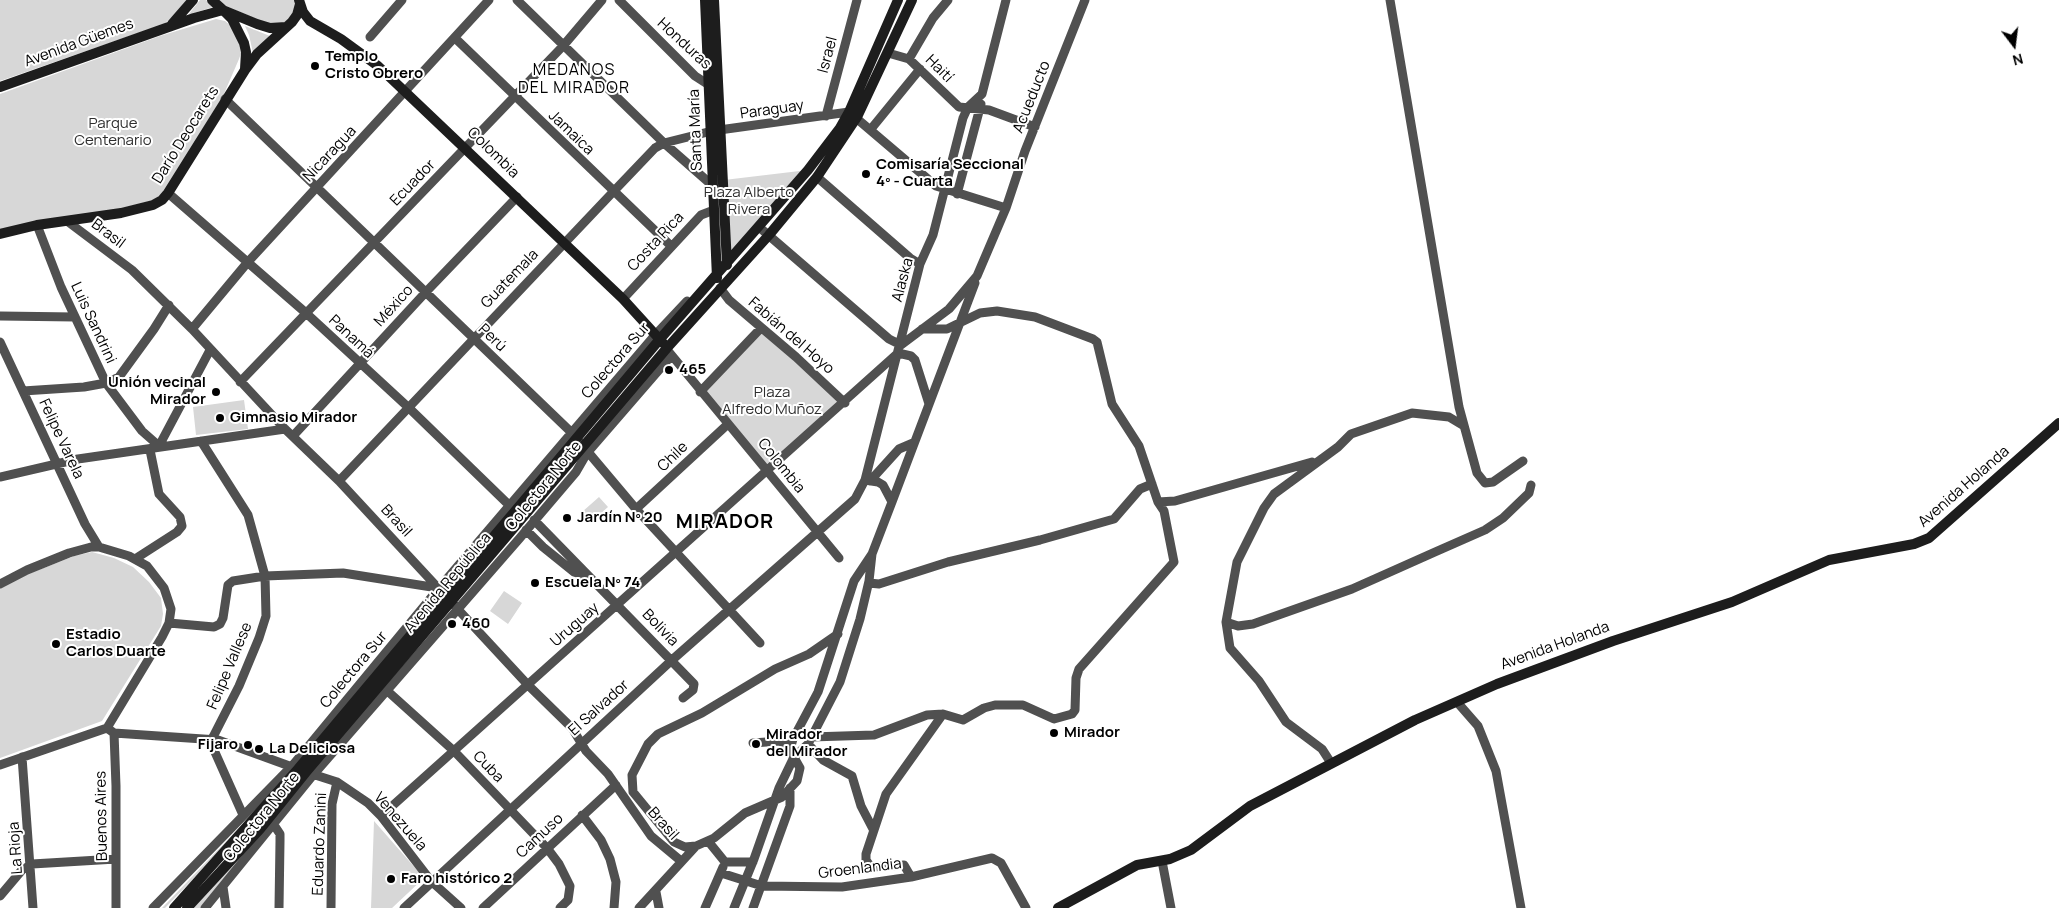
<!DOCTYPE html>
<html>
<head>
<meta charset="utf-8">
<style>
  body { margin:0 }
  #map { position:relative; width:2059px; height:908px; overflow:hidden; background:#fff; font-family:Manrope,sans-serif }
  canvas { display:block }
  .north { position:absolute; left:1989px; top:20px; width:50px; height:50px; -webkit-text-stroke:4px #fff; paint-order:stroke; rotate:165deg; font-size:14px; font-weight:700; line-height:20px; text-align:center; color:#000 }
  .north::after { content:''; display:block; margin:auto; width:18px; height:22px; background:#000; clip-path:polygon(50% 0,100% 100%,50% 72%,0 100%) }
</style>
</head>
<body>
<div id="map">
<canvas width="2059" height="908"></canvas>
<div class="north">N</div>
</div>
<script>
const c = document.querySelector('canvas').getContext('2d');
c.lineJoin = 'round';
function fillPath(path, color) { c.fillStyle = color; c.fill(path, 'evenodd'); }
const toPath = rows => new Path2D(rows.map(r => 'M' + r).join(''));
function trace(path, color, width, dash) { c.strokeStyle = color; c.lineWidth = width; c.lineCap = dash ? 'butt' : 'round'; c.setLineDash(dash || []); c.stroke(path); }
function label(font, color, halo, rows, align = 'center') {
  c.font = font + ' Manrope,sans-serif'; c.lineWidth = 4; c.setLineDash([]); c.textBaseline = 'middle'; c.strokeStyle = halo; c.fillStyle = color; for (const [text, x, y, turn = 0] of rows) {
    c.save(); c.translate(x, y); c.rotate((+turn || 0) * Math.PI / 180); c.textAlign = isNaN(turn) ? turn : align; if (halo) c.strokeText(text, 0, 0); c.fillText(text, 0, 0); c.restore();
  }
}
fillPath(toPath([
  [0,0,187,0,180,10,164,24,0,81],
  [200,0,206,0,213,7,188,15],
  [212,0,299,0,299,10,278,28],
  [216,19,225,21,231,26,239,39,241,53,239,59,223,96,164,192,154,200,122,208,0,231,0,94,160,36],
  [245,26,270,36,253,53,249,35],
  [808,170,727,264,724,180],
  [761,328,845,403,766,471,700,392],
  [244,400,248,429,196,435,193,407],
  [599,497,608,507,591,522,582,512],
  [92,552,114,558,133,567,149,582,161,598,163,614,161,626,102,721,0,758,0,588,26,575,74,556],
  [504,591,522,603,508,624,490,611],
  [374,821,424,878,392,908,371,908],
  [266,829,201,908,193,908],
  [237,830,235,836,165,908,162,908]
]), '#d7d7d7');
trace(toPath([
  [517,0,664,143,713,186],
  [619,0,695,76,709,85],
  [1390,0,1459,407,1477,473,1485,483,1493,482,1523,461],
  [370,37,402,0],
  [455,38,670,245],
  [888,53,909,59,959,107,989,110,1035,127],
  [909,59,933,18,948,0],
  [225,99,572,433,636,509,760,643],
  [826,116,857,0],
  [871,129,920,69],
  [817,177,910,258,920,264],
  [168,193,306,313,409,408,510,506],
  [957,194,981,104],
  [67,221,132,270,192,329,285,429,339,481,528,685,572,728,586,751,608,774,651,836,681,861],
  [37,225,61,287,106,383,142,431,159,446],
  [759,227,889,339,901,345],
  [720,288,729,300,796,357,845,403],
  [623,299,701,215,714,210],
  [0,316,75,317],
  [192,329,247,263,489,0],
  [0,342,85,524,99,547],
  [901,345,949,309,977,276,1006,208,1025,151,1085,0],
  [669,352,839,558],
  [240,382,563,46,602,0],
  [23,391,84,387,106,383,119,377,154,329,169,305],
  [700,392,761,328],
  [293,436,425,293,517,197],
  [201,441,248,515,265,576,266,616,259,638,239,686,212,739,214,750,243,815],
  [159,446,210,350],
  [0,477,78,459,285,429],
  [339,481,613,192,655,148,664,143,712,131,849,112,936,186,1006,208],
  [870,481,899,449,913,443],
  [892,502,975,283],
  [1158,502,1175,501,1312,462],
  [636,509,728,424],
  [534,520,694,684,693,690,683,698],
  [526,530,543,547,574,572,589,577],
  [135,559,177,532,182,526,180,517,159,494,150,450],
  [869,583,879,584,948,562,1040,540,1114,519,1140,489,1152,484],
  [0,584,27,570,69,553,91,547,99,547,129,556,147,566,164,588,171,609,169,623,162,637,107,728,0,765],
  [1226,622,1238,626,1253,624,1352,589,1435,552,1485,530,1503,518,1529,493,1531,485],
  [169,623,214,627,220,624,223,618,228,585,233,581,265,576,343,573,438,588],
  [383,687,454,751,547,848,559,864,570,886,568,900,560,908],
  [1457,702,1478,726,1496,771,1521,908],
  [107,728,114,733,218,740,295,768],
  [114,733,116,786,116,908],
  [811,737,874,735,927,715,943,714,963,720,984,708,995,705,1023,705,1054,719,1072,714,1075,710,1076,678,1079,669,1174,562,1164,511,1158,502,1139,446,1112,404,1097,342,1093,339,1035,317,997,311,980,313,947,329,922,329],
  [808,744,823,760,852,776,861,806,873,829],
  [789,753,793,739,818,692,854,581,872,554],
  [22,757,33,908],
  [1331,763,1322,749,1286,722,1259,681,1230,648,1226,622,1237,562,1264,508,1274,494,1338,447,1351,434,1412,413,1449,417,1464,426],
  [309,773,337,782,368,803,381,816,431,881,461,908],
  [582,815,601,840,610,859,616,882,614,908],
  [381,816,898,353,911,356,915,360,929,404],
  [274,825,280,834,280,841,279,908],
  [708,841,725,862,753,862],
  [696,846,685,847,674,842,633,792,632,775,648,744,658,734,702,713,775,669,809,654,838,634],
  [1162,861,1171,908],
  [721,873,762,886,842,887,911,877,992,858,1001,863,1026,908],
  [911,877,904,865,871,867,866,860,866,854,886,794,943,714],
  [223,887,226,908],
  [656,892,659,908],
  [0,896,22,870,32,864,116,859],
  [153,908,292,766,439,588,656,334,687,301],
  [205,908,314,774,519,539,576,472,587,453,671,356],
  [331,908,332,804,337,782],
  [404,908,672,660,855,499,865,480,920,264,933,235,963,118,968,107,982,94,1006,0],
  [483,908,616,785],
  [639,908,696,846,714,838,745,813,782,797,797,781,800,768,787,745,780,741,753,743],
  [705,908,723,867],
  [734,908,754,859,779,788,794,757,808,744,840,682,860,619,869,581,872,554,892,502,883,485,878,482,865,480],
  [753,908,790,806,790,788]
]), '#505050', 9);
trace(toPath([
  [212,0,223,10,257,24,270,28,286,27],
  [299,0,303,12,310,21,341,39,378,66,623,299,663,343],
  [705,0,717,278],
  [714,0,727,265],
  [225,12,232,19,244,43,246,52,245,69],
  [172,24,193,0],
  [0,87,194,18,223,10],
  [0,234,37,225,121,213,153,205,162,200,168,193,245,70,257,54,292,22,297,15,300,4],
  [174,908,298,769,660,339,808,170,840,128,849,112,898,0],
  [187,908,260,829,306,772,667,348,769,235,817,177,857,117,912,0],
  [1058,908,1137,865,1170,859,1191,850,1250,806,1415,720,1497,684,1613,641,1732,602,1829,560,1914,544,1929,538,2059,423]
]), '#1d1d1d', 10);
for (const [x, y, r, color] of [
  [315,66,5,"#000"],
  [866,174,5,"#000"],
  [669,370,5,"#000"],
  [216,392,5,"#000"],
  [220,418,5,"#000"],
  [567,518,5,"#000"],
  [535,583,5,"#000"],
  [452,624,5,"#000"],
  [56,644,5,"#000"],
  [1054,733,5,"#000"],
  [756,744,5,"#000"],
  [248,745,5,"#000"],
  [259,749,5,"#000"],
  [391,879,5,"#000"]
]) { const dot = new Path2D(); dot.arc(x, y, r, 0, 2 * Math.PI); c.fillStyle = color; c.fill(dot); trace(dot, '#fff', 2); }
label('15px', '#000', '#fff', [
  ["Avenida Güemes",79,43,-20],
  ["Honduras",684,44,43],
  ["Israel",828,55,-75],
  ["Haití",939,69,45],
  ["Acueducto",1032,97,-68],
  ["Paraguay",772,110,-8],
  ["Santa María",696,130,-92],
  ["Jamaica",571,133,44],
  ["Darío Deocarets",186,135,-58],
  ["Colombia",493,153,44],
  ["Nicaragua",330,154,-47],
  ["Ecuador",413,183,-46],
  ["Brasil",108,234,37],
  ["Costa Rica",656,242,-47],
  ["Guatemala",510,279,-46],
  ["Alaska",903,280,-75],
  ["México",394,306,-48],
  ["Luis Sandrini",93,323,65],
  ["Fabián del Hoyo",791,336,41],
  ["Panamá",351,337,43],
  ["Perú",492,338,44],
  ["Colectora Sur",616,361,-49],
  ["Felipe Varela",61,439,65],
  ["Chile",673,457,-44],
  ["Colombia",781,466,51],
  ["Colectora Norte",544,486,-51],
  ["Avenida Holanda",1964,487,-41],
  ["Brasil",396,521,47],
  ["Avenida República",448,583,-50],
  ["Uruguay",575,625,-41],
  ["Bolivia",660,628,46],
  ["Avenida Holanda",1555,646,-20],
  ["Felipe Vallese",230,666,-67],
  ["Colectora Sur",354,670,-50],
  ["El Salvador",599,708,-42],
  ["Cuba",488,767,46],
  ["Buenos Aires",102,816,-91],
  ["Colectora Norte",262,817,-51],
  ["Venezuela",400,822,49],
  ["Brasil",663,824,48],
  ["Camuso",540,836,-43],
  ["Eduardo Zanini",320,844,-88],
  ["La Rioja",16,848,-94],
  ["Groenlandia",860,869,-7]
]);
label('bold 15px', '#000', '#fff', [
  ["Templo",325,57],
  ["Cristo Obrero",325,74],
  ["Comisaría Seccional",876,165],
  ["4º - Cuarta",876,182],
  ["465",679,370],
  ["Unión vecinal",206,383,"right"],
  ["Mirador",206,400,"right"],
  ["Gimnasio Mirador",230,418],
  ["Jardín Nº 20",577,518],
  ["Escuela Nº 74",545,583],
  ["460",462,624],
  ["Estadio",66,635],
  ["Carlos Duarte",66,652],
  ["Mirador",1064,733],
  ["Mirador",766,735],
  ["del Mirador",766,752],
  ["Fijaro",238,745,"right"],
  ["La Deliciosa",269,749],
  ["Faro histórico 2",401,879]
], 'left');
label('15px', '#2e2e2e', '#fff', [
  ["Parque",113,124],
  ["Centenario",113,141],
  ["Plaza Alberto",749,193],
  ["Rivera",749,210],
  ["Plaza",772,393],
  ["Alfredo Muñoz",772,410]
]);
c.letterSpacing = '1px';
label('16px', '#000', '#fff', [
  ["MEDANOS",574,71],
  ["DEL MIRADOR",574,89]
]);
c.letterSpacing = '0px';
c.letterSpacing = '1px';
label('bold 20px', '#000', '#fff', [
  ["MIRADOR",725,522]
]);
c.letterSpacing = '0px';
</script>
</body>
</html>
